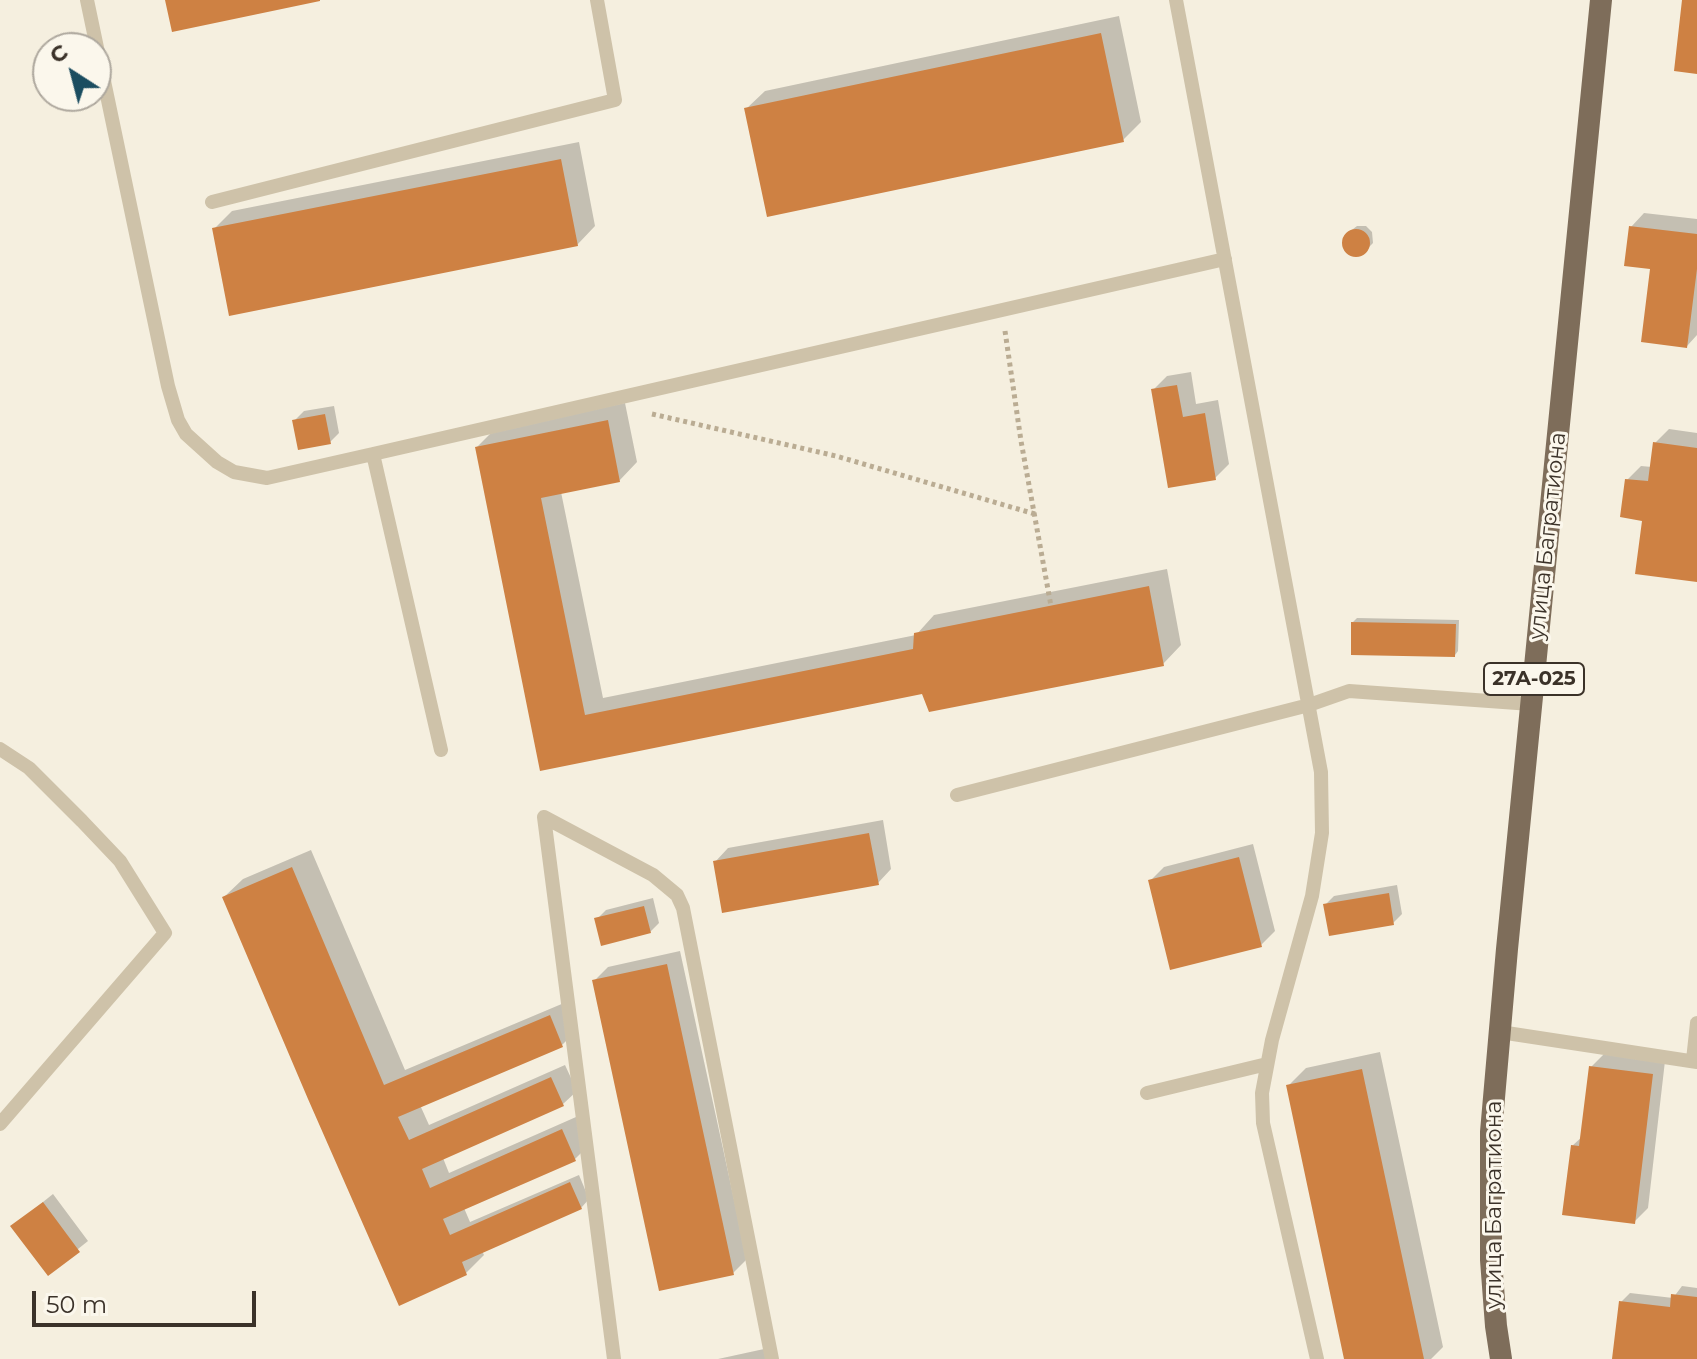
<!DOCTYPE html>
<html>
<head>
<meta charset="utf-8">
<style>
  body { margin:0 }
  #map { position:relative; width:1697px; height:1359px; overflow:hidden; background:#f5efdf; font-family:Montserrat,sans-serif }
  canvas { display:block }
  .north { position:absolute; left:32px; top:32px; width:80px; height:80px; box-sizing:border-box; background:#fbf7ec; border:2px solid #aea89e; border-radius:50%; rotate:324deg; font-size:22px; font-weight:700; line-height:32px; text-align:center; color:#3b3229 }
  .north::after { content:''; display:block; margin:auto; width:28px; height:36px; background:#1b4d60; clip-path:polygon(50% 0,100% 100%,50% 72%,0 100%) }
  .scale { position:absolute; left:32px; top:1291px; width:224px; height:36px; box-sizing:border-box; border:4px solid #3b3229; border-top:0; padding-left:10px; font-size:24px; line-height:28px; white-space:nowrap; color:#3b3229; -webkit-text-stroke:6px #fbf7ec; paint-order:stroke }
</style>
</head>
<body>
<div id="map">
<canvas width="1697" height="1359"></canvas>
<div class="north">С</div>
<div class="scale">50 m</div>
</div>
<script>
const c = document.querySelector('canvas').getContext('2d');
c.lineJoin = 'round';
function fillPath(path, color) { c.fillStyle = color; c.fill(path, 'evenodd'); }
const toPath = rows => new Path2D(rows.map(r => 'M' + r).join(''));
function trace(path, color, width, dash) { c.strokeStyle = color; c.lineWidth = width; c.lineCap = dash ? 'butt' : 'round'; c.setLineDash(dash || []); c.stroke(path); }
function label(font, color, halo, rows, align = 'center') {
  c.font = font + ' Montserrat,sans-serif'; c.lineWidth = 6; c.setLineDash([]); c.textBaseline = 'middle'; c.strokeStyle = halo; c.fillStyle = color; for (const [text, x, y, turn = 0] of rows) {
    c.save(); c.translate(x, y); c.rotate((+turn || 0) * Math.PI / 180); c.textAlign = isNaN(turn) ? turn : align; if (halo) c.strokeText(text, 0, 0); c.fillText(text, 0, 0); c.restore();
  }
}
fillPath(toPath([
  [1119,16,1141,122,1123,140,746,109,765,91],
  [579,142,595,226,577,245,214,229,232,211],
  [1644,213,1697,219,1697,335,1687,346,1652,267,1631,227],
  [1357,226,1366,226,1372,232,1373,243,1363,253,1354,255,1345,248,1345,239,1348,233],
  [1191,372,1196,404,1218,400,1229,464,1215,478,1153,390,1167,376],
  [625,403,637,462,619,481,561,492,603,698,916,635,934,615,1167,569,1181,645,1163,664,924,691,542,769,477,447,495,429],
  [334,406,339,433,330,442,295,420,304,411],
  [1669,429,1697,433,1697,580,1645,519,1627,480,1641,466,1652,467,1655,443],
  [1357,618,1459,620,1458,651,1455,655,1353,622],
  [883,820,891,869,878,883,715,862,728,848],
  [1253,844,1275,931,1261,945,1150,881,1164,867],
  [311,850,405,1070,564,1003,576,1031,562,1045,420,1105,429,1125,565,1065,577,1091,563,1104,443,1158,449,1173,576,1117,588,1146,575,1159,464,1208,470,1222,579,1175,589,1199,581,1208,482,1251,484,1255,466,1273,224,897,243,879],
  [1397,885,1402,914,1393,923,1325,905,1334,896],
  [653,898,659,923,650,932,597,919,606,910],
  [680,951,747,1259,733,1273,594,981,608,967],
  [1380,1052,1443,1347,1431,1359,1346,1359,1288,1086,1306,1068],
  [1605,1053,1665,1061,1648,1208,1635,1221,1572,1146,1583,1136,1591,1067],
  [53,1194,88,1241,48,1273,13,1226],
  [1682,1286,1697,1288,1697,1359,1614,1359,1621,1302,1630,1293,1673,1298],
  [764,1349,766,1359,718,1359]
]), '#0003');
fillPath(toPath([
  [165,0,320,0,320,1,172,32],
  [1682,0,1697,0,1697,74,1674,71],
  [1101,33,1124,142,767,217,744,108],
  [561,159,578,246,229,316,212,228],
  [1629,226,1697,234,1697,269,1687,348,1641,342,1650,269,1624,266],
  '1342 243a14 14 0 1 1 28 0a14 14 0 1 1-28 0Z',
  [1177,385,1183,417,1205,413,1216,480,1168,488,1151,389],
  [325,414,331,444,298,450,292,420],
  [608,420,620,482,541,498,585,715,913,649,914,633,1149,586,1164,666,929,712,922,694,540,771,475,447],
  [1653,442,1697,448,1697,582,1635,574,1642,521,1620,517,1625,479,1648,481],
  [1351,622,1456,624,1455,657,1351,655],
  [869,833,879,885,722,913,713,861],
  [1239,857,1262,947,1170,970,1148,880],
  [292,867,384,1085,550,1015,563,1047,398,1117,409,1140,551,1077,564,1106,422,1169,430,1188,562,1129,576,1161,443,1219,450,1235,570,1182,582,1209,462,1262,467,1275,399,1306,308,1099,222,897],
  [1389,893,1394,925,1329,936,1323,904],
  [644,906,651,933,601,946,594,918],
  [667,964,734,1275,659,1291,592,980],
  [1589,1066,1653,1074,1635,1224,1562,1215,1571,1145,1579,1146],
  [1362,1069,1424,1359,1344,1359,1286,1085],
  [43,1202,80,1252,48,1276,10,1226],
  [1671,1294,1697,1297,1697,1359,1612,1359,1619,1301,1670,1307]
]), '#ce8143');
trace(toPath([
  [1005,331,1021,441,1051,606],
  [652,414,836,456,1035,514]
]), '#baac93', 5, [4, 4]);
trace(toPath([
  [87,0,168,386,178,420,186,434,217,462,234,472,267,478,373,454],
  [1176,0,1321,772,1322,833,1312,896,1272,1040,1262,1093,1263,1123,1317,1359],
  [212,202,615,100,597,0],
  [0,749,29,768,82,821,120,861,165,933,0,1124],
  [441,750,373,454,1225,259],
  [957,795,1309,705,1349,691,1531,704],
  [544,817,653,875,677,895,683,908,772,1359],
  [544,817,614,1359],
  [1500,1032,1697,1062],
  [1693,1060,1697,1023],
  [1147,1093,1267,1064]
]), '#cec2a9', 14);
trace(toPath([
  [1501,1359,1496,1326,1491,1260,1491,1132,1507,949,1601,0]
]), '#7e6d5a', 22);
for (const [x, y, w] of [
  [1534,679,100]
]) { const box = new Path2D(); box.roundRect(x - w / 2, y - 16, w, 32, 6); c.fillStyle = '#fbf7ec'; c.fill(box); trace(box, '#3b3229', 2); }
label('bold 20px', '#3b3229', null, [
  ["27А-025",1534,679]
]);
label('22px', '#3b3229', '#fbf7ec', [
  ["улица Багратиона",1548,536,-84],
  ["улица Багратиона",1495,1205,-90]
]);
</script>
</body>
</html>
